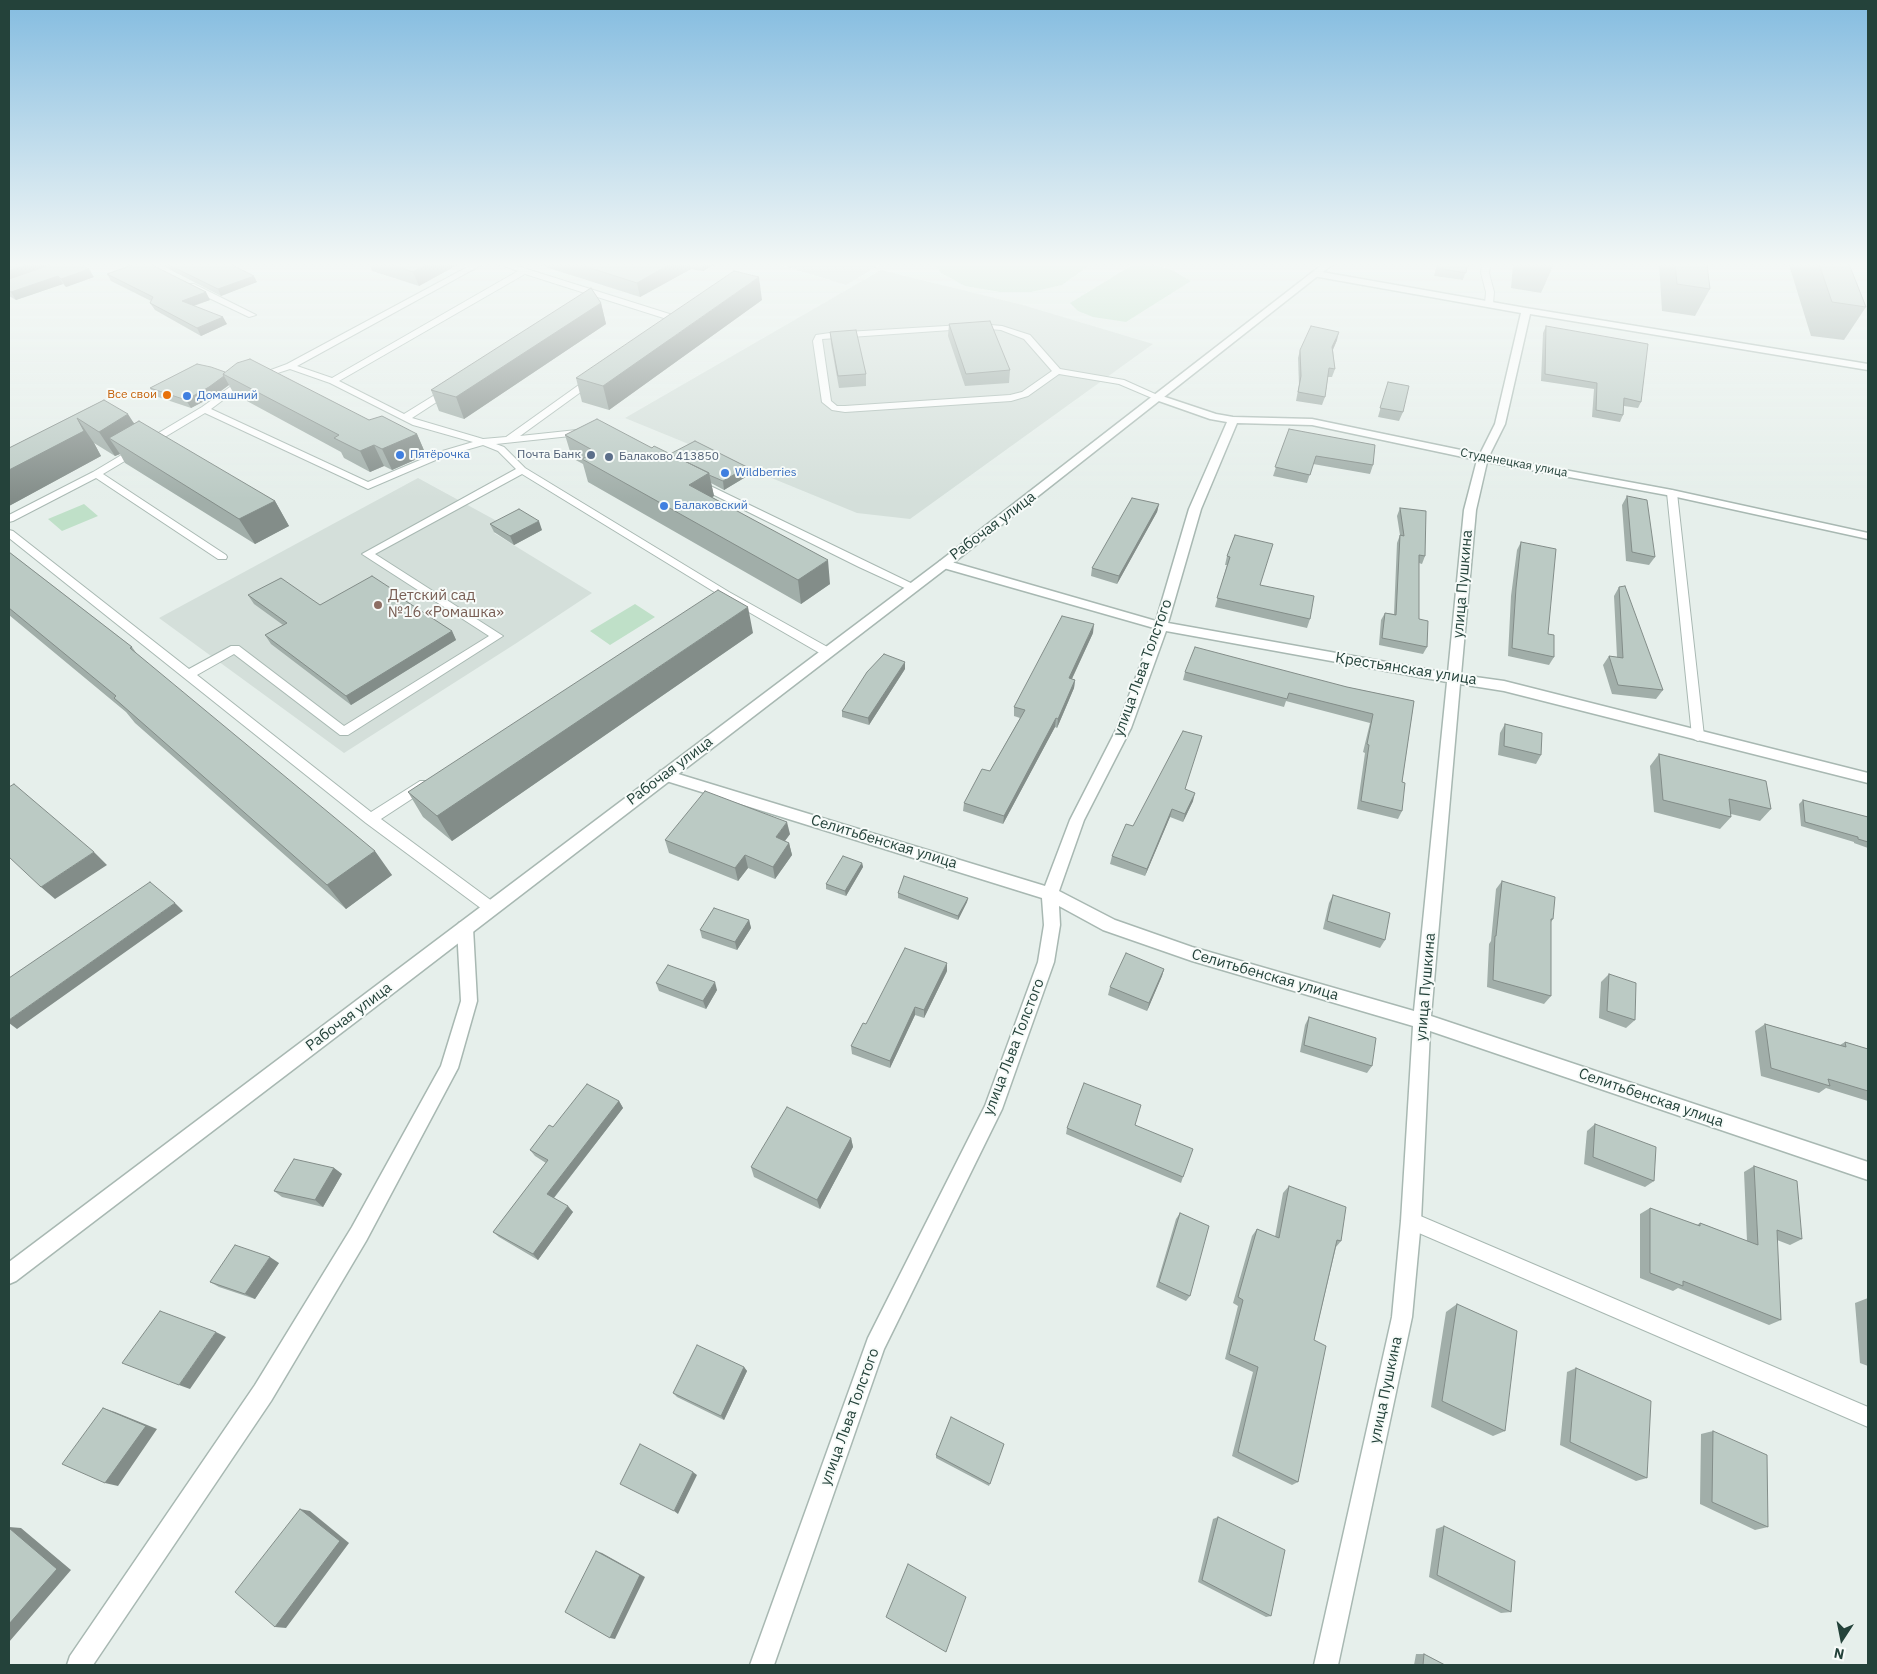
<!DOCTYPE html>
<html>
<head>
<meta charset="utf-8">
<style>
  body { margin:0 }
  #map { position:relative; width:1877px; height:1674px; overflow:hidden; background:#e6efeb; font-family:"IBM Plex Sans",sans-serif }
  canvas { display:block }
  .frame { position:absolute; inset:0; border:10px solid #24423a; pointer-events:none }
  .north { position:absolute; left:1817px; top:1614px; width:50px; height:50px; -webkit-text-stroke:4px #f7fbf9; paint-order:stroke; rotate:191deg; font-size:14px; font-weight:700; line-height:20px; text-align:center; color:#24423a }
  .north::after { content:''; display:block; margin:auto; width:18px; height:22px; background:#24423a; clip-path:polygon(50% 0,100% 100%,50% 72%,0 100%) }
</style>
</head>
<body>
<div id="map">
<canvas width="1877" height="1674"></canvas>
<div class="frame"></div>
<div class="north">N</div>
</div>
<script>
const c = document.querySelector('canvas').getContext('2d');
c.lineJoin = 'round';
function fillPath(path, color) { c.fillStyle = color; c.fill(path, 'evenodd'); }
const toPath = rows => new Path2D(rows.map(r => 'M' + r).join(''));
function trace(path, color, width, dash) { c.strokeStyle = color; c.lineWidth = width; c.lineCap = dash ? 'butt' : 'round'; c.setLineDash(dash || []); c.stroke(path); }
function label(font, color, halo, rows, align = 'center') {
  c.font = font + ' "IBM Plex Sans",sans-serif'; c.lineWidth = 4; c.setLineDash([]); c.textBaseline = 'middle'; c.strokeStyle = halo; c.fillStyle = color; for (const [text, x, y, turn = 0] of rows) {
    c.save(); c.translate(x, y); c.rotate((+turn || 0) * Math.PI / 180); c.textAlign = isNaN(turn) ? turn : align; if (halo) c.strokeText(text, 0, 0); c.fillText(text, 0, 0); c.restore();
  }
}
fillPath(toPath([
  [778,264,881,264,846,285],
  [881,270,1023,305,1153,344,910,519,857,513,625,418],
  [418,478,506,526,494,533,592,593,515,644,344,753,159,618]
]), '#d4dfda');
fillPath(toPath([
  [935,264,1091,264,1062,285,1031,292,1000,292,965,286,941,273],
  [1134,264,1152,265,1170,269,1191,281,1126,322,1093,317,1078,311,1070,303],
  [84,504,98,516,62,531,48,519],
  [635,604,655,617,610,645,590,631]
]), '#bfe0c8');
const service = toPath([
  [473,264,483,264,297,366,332,378,518,271,498,264,511,264,679,317,679,321,673,321,525,274,339,381,404,414,446,388,452,388,452,392,412,418,483,439,506,437,590,377,596,377,596,381,520,436,586,429,591,432,589,434,496,444,504,447,525,468,729,592,831,649,833,652,831,655,823,655,721,596,522,474,375,554,503,636,348,735,340,735,234,654,197,675,371,812,420,781,430,781,432,784,430,787,381,819,496,904,498,908,496,912,491,914,486,912,366,823,9,538,9,530,13,531,189,669,231,646,239,646,344,726,489,636,362,554,516,469,498,451,483,445,445,456,368,489,205,413,103,474,226,555,227,557,226,559,218,559,96,478,13,521,9,522,9,515,93,472,202,407,244,377,248,380,247,382,211,409,368,482,439,452,473,442,413,425,330,383,290,369,256,380,252,377,287,364,473,264],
  [1482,264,1490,264,1489,273,1494,292,1493,304,1489,306,1485,304,1486,292,1481,273,1482,264],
  [188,284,194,284,256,315,249,317,188,288,188,284],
  [979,324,1002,326,1030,335,1060,369,1124,380,1164,398,1159,401,1119,384,1059,374,1028,396,1011,401,845,412,832,410,822,402,813,341,816,335,830,333,979,324],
  [979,328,1001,330,1024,339,1052,371,1022,392,1010,395,845,406,837,406,831,401,822,339,979,328],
  [696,479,917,586,919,588,917,590,909,590,859,567,692,484,692,480,696,479],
  [1672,490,1677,493,1704,736,1702,739,1698,741,1694,739,1692,736,1667,493,1672,490],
  [1411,1212,1868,1407,1868,1427,1405,1227,1402,1221,1405,1215,1411,1212]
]);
const minor = toPath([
  [1316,271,1526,308,1868,364,1868,370,1530,314,1505,424,1489,456,1672,490,1868,533,1868,539,1672,496,1487,462,1476,510,1461,675,1504,681,1868,773,1868,783,1504,691,1460,684,1431,1016,1868,1162,1868,1180,1430,1031,1421,1221,1412,1317,1338,1665,1314,1665,1392,1317,1401,1221,1413,1026,1192,961,1103,930,1059,906,1060,925,1054,962,1002,1109,884,1349,774,1665,750,1665,868,1338,985,1106,1038,962,1044,925,1042,898,660,779,658,775,660,771,665,770,1045,886,1070,820,1117,728,1154,628,940,567,938,564,940,561,948,561,1156,621,1189,509,1227,422,1210,419,1156,400,1154,398,1159,395,1216,414,1233,417,1312,419,1480,454,1495,424,1521,313,1313,276,1313,272,1316,271],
  [1237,423,1312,425,1477,460,1464,510,1448,673,1168,623,1201,509,1237,423],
  [1166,631,1447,682,1414,1011,1192,947,1115,920,1059,891,1084,820,1131,728,1166,631],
  [465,921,471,923,473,928,477,1001,458,1068,366,1241,271,1401,93,1665,67,1665,70,1656,255,1385,352,1227,441,1066,461,1001,457,928,459,923,465,921]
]);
const tertiary = toPath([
  [1323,264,1333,264,948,567,370,1011,16,1281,9,1284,9,1262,940,561,1323,264]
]);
trace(service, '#a8b8b2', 2);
trace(minor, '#a8b8b2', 3);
trace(tertiary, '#a8b8b2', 3);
fillPath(service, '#fff');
fillPath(minor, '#fff');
fillPath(tertiary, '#fff');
fillPath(toPath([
  [9,264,94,277,66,287,63,284,16,300,9,296],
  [159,264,230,264,257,282,221,296],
  [369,264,459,264,419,286,372,271],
  [536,264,716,264,703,271,691,269,640,297],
  [1437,264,1469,264,1468,268,1467,268,1463,280,1434,276],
  [1513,264,1554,264,1541,293,1511,288],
  [1659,264,1707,264,1710,289,1695,316,1662,311],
  [1789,264,1849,264,1866,307,1844,340,1811,336,1789,265],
  [107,274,210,300,194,306,227,324,201,336,155,310,150,303,151,301,111,281],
  [762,300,609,410,582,402,576,378],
  [601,303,606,324,464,419,439,411,431,390],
  [949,324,1010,370,1009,383,965,386,948,336],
  [1546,326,1641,402,1638,408,1624,406,1623,415,1620,422,1592,417,1594,389,1541,381,1543,333],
  [830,332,866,374,866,386,839,388,831,344],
  [1337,340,1333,350,1335,369,1332,377,1328,377,1325,397,1322,405,1296,401,1299,385,1298,358,1300,350],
  [197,364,369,420,417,434,426,455,392,470,384,466,370,472,344,458,341,452,234,394,229,385,214,396,191,408,155,396,150,388],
  [1388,382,1403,412,1399,421,1378,417],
  [104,400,134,423,275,501,289,526,255,544,125,463,120,454,115,456,94,443,101,456,9,506,9,448],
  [1289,429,1373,465,1370,474,1313,464,1307,483,1273,476],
  [565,435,652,448,670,454,747,467,749,475,724,490,711,483,714,496,712,497,830,584,801,604,588,482,583,464,572,458],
  [1627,496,1655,557,1649,565,1626,561,1622,505],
  [1159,504,1157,512,1117,584,1091,576,1092,568],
  [1400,508,1425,556,1422,564,1419,563,1419,619,1427,647,1423,654,1379,645,1381,620,1385,613,1394,614,1397,543,1400,535,1397,516],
  [490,524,542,530,514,545,494,532],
  [1235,535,1260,585,1310,619,1307,628,1215,607,1227,565,1225,565,1227,556],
  [1521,542,1554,657,1549,665,1508,656,1511,596,1517,550],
  [9,552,132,647,137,654,392,875,346,909,135,723,126,712,9,615],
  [1619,587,1663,690,1656,699,1612,694,1603,665,1609,656,1617,657,1614,596],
  [248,595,320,605,397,596,452,631,456,640,351,705,271,644,265,635,283,625,254,604],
  [753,633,452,841,423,817,408,792],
  [1093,633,1072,679,1075,680,1074,688,1057,728,1055,727,1003,824,963,811,964,803,990,771,1020,718,1014,716,1014,707],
  [905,669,869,725,842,717,842,711],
  [1185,672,1347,687,1414,701,1402,782,1402,811,1398,819,1357,809,1365,753,1363,752,1370,723,1286,701,1284,707,1183,680],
  [1505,724,1541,755,1536,764,1498,755,1500,733],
  [1659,754,1771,809,1760,821,1731,814,1731,817,1720,829,1654,812,1650,766],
  [1185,789,1193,801,1183,822,1170,817,1145,876,1110,864,1112,856,1133,826],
  [1803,800,1868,817,1868,848,1854,843,1854,842,1801,826,1799,804],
  [790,834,785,841,789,843,792,855,775,879,748,868,738,881,669,853,665,840],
  [862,863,863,867,846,896,826,889,826,884],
  [1502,881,1553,919,1551,922,1551,996,1544,1004,1487,987,1489,944,1491,941,1496,889],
  [898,893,968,898,967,902,958,920,898,898],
  [1333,895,1385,940,1380,948,1323,929,1329,903],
  [749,920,751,928,737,950,702,938,700,930],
  [1164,969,1162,976,1147,1011,1108,995,1110,987],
  [947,971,924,1018,915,1015,890,1068,852,1054,851,1046,866,1024],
  [1609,974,1635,1020,1626,1028,1599,1018,1601,982],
  [656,983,717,990,706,1009,659,991],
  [1309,1017,1372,1066,1367,1073,1300,1052,1305,1025],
  [1765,1024,1840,1045,1845,1042,1868,1049,1868,1101,1826,1088,1819,1093,1761,1076,1755,1031],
  [619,1101,623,1108,554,1198,573,1212,538,1260,499,1237,493,1232,546,1163,535,1156,530,1150,553,1127],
  [1595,1124,1654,1181,1645,1187,1584,1164,1587,1131],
  [1135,1125,1183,1177,1181,1183,1066,1134,1067,1128],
  [851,1138,853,1147,820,1209,754,1177,751,1167],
  [1754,1166,1802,1239,1790,1245,1777,1240,1781,1320,1769,1325,1678,1288,1673,1291,1640,1278,1640,1214,1650,1208,1697,1225,1700,1223,1747,1241,1744,1172],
  [334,1168,342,1174,323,1207,282,1197,274,1191],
  [1289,1186,1341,1241,1336,1247,1314,1340,1298,1482,1292,1485,1232,1456,1253,1372,1225,1359,1238,1306,1233,1303,1252,1236,1257,1229,1275,1237,1283,1193],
  [1180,1213,1190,1296,1186,1301,1156,1287,1176,1219],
  [279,1263,255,1299,219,1287,210,1282],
  [1868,1298,1868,1366,1860,1363,1855,1303],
  [1457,1304,1505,1431,1493,1436,1431,1407,1446,1312],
  [744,1367,747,1371,724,1420,677,1397,673,1393],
  [1576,1368,1647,1478,1636,1481,1560,1445,1567,1372],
  [1713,1431,1768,1527,1755,1530,1700,1504,1701,1434],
  [1004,1444,989,1486,936,1458,936,1455],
  [1218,1517,1271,1616,1266,1617,1198,1582,1213,1519],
  [1444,1526,1511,1612,1501,1613,1429,1577,1436,1529],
  [1416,1654,1424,1654,1445,1665,1414,1665]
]), '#a1aea9');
fillPath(toPath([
  [28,264,56,264,9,281,9,271],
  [427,264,459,264,419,286,413,272],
  [670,264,690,264,691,269,640,297,637,283],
  [702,264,716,264,703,271],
  [89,269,94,277,66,287,61,279],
  [58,276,63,284,16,300,11,292],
  [254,276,257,282,221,296,218,289],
  [759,277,762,300,609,410,603,386],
  [206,292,210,300,186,308,182,301],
  [601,303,606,324,464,419,456,397],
  [223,317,227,324,201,336,197,328],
  [1339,332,1337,340,1330,356,1332,347],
  [224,376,229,385,214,396,191,408,186,400],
  [128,414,144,439,109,438,120,454,115,456,99,432],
  [77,418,94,443,101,456,9,506,9,470],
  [417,434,426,455,392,470,382,449],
  [374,445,384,466,370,472,360,451],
  [747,467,749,475,724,490,723,481],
  [709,473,714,496,694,508,689,485],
  [275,501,289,526,255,544,239,519],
  [1159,504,1157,512,1117,584,1119,576],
  [539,521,542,530,514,545,510,536],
  [828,560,830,584,801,604,798,580],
  [748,607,753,633,452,841,437,816],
  [1094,624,1093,633,1068,687,1069,678],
  [452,631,456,640,351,705,346,696],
  [905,662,905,669,869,725,868,718],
  [1075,680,1074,688,1057,728,1058,719],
  [1056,718,1055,727,1003,824,1004,816],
  [1195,793,1193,801,1183,822,1185,814],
  [1172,809,1170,817,1145,876,1147,869],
  [787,822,790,834,778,850,776,837],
  [789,843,792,855,775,879,773,867],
  [375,851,392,875,346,909,327,885],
  [94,852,107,865,55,899,41,887],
  [745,855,748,868,738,881,735,868],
  [862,863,863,867,846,896,845,891],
  [968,898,967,902,958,920,958,916],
  [175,903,183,911,17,1029,9,1023,9,1020],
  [749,920,751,928,737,950,735,942],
  [947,963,947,971,924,1018,924,1010],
  [1164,969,1162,976,1147,1011,1149,1003],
  [715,982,717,990,706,1009,703,1001],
  [915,1007,915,1015,890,1068,890,1061],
  [619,1101,623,1108,552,1200,547,1194],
  [851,1138,853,1147,820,1209,817,1200],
  [334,1168,342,1174,323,1207,315,1200],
  [568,1206,573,1212,538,1260,533,1254],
  [270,1257,279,1263,255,1299,245,1294],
  [216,1332,226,1337,190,1389,179,1385],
  [744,1367,747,1371,724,1420,721,1416],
  [103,1408,115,1412,157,1429,118,1486,105,1483],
  [693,1472,697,1475,678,1514,674,1511],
  [300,1509,310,1511,349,1543,286,1628,275,1627],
  [9,1527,21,1528,71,1570,9,1642],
  [596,1551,602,1553,645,1577,615,1639,610,1638]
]), '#838d89');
const building = toPath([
  [9,264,28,264,9,271,9,264],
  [53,264,81,264,89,269,61,279,58,276,11,292,9,291,9,279,53,264],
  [135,264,150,264,206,292,182,301,223,317,197,328,150,303,153,297,107,274,135,264],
  [167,264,230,264,254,276,218,289,167,264],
  [391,264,427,264,413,272,391,264],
  [578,264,670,264,637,283,578,264],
  [1438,264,1467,264,1466,273,1437,268,1438,264],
  [1675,264,1707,264,1710,289,1677,284,1675,264],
  [1819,264,1849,264,1866,307,1832,302,1819,264],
  [734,271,759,277,603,386,576,378,734,271],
  [591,288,601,303,456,397,431,390,591,288],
  [990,321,1010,370,966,374,949,324,990,321],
  [1311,326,1339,332,1332,347,1335,369,1329,368,1325,397,1298,392,1301,376,1300,350,1311,326],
  [1546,326,1648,344,1641,402,1624,398,1623,415,1596,410,1597,383,1545,374,1546,326],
  [856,330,866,374,838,376,830,332,856,330],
  [250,359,369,420,382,416,417,434,382,449,374,445,360,451,334,438,339,435,223,374,237,363,250,359],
  [197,364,211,367,225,372,223,374,224,376,209,387,186,400,150,388,197,364],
  [1388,382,1409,386,1403,412,1380,408,1388,382],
  [104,400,128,414,99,432,77,418,84,431,9,470,9,448,104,400],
  [597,419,652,448,654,446,709,473,689,485,828,560,798,580,582,459,596,452,565,435,597,419],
  [139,421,275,501,239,519,109,438,139,421],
  [1289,429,1375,445,1373,465,1316,456,1310,475,1275,467,1289,429],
  [695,441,747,467,723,481,709,475,709,473,670,454,695,441],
  [1627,496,1647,500,1655,557,1632,552,1627,496],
  [1132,498,1159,504,1119,576,1092,568,1132,498],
  [1400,508,1426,511,1425,556,1419,555,1419,619,1428,621,1427,647,1382,638,1385,613,1396,615,1400,535,1404,536,1400,508],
  [519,509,539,521,510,536,490,524,519,509],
  [1235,535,1273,544,1260,585,1314,596,1310,619,1217,598,1230,557,1227,556,1235,535],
  [1521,542,1556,549,1548,634,1554,635,1554,657,1512,648,1516,588,1521,542],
  [9,552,132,647,130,648,375,851,327,885,114,698,116,696,9,608,9,552],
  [372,576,395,591,392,592,452,631,346,696,265,635,287,623,248,595,281,578,320,605,372,576],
  [1625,586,1663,690,1618,685,1609,656,1623,658,1619,587,1625,586],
  [718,590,748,607,437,816,408,792,718,590],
  [1062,616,1094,624,1069,678,1075,680,1058,719,1056,718,1004,816,964,803,982,769,990,771,1025,710,1014,707,1062,616],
  [1195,647,1347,687,1414,701,1402,782,1405,783,1402,811,1361,801,1369,745,1367,744,1373,714,1289,693,1287,699,1185,672,1195,647],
  [884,654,905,662,868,718,842,711,867,672,884,654],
  [1505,724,1542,733,1541,755,1504,746,1505,724],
  [1183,731,1202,736,1185,789,1195,793,1185,814,1172,809,1147,869,1112,856,1126,824,1133,826,1183,731],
  [1659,754,1766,781,1771,809,1729,799,1731,817,1663,800,1659,754],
  [14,784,94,852,41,887,9,857,9,787,14,784],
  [705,791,787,822,776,837,789,843,773,867,745,855,735,868,665,840,705,791],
  [1803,800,1868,817,1868,842,1858,839,1858,837,1805,822,1803,800],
  [843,856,862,863,845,891,826,884,843,856],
  [904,876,968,898,958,916,898,893,904,876],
  [1502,881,1555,897,1553,919,1551,919,1551,996,1493,980,1495,936,1496,936,1502,881],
  [150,882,175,903,9,1020,9,978,150,882],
  [1333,895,1390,913,1385,940,1327,921,1333,895],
  [714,908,749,920,735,942,700,930,714,908],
  [905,948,947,963,924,1010,915,1007,890,1061,851,1046,863,1023,866,1024,905,948],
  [1126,953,1164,969,1149,1003,1110,987,1126,953],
  [668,965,715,982,703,1001,656,983,668,965],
  [1609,974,1636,983,1635,1020,1607,1011,1609,974],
  [1309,1017,1376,1038,1372,1066,1304,1045,1309,1017],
  [1765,1024,1846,1047,1845,1042,1868,1049,1868,1091,1828,1079,1830,1086,1771,1068,1765,1024],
  [1084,1083,1141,1105,1135,1125,1193,1149,1183,1177,1067,1128,1084,1083],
  [587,1084,619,1101,547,1194,568,1206,533,1254,493,1232,548,1160,530,1150,549,1125,553,1127,587,1084],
  [787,1107,851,1138,817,1200,751,1167,787,1107],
  [1595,1124,1656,1147,1654,1181,1593,1157,1595,1124],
  [294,1159,334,1168,315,1200,274,1191,294,1159],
  [1754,1166,1797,1181,1802,1239,1777,1230,1781,1320,1683,1281,1683,1286,1650,1273,1650,1208,1700,1226,1700,1223,1758,1245,1754,1166],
  [1289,1186,1346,1207,1341,1241,1337,1240,1314,1340,1326,1346,1298,1482,1238,1452,1258,1367,1229,1354,1243,1300,1238,1297,1257,1229,1279,1238,1289,1186],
  [1180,1213,1209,1226,1190,1296,1159,1282,1180,1213],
  [235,1245,270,1257,245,1294,210,1282,235,1245],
  [1457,1304,1517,1331,1505,1431,1442,1401,1457,1304],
  [160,1311,216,1332,179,1385,122,1363,160,1311],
  [697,1345,744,1367,721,1416,673,1393,697,1345],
  [1576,1368,1651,1401,1647,1478,1570,1442,1576,1368],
  [103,1408,146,1426,105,1483,62,1464,103,1408],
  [951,1417,1004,1444,990,1484,936,1455,951,1417],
  [1713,1431,1767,1455,1768,1527,1712,1502,1713,1431],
  [640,1444,693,1472,674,1511,620,1484,640,1444],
  [300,1509,340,1541,275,1627,235,1592,300,1509],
  [1218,1517,1285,1550,1271,1616,1202,1580,1218,1517],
  [1444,1526,1515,1561,1511,1612,1437,1575,1444,1526],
  [9,1528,57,1569,9,1624,9,1528],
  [596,1551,640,1575,610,1638,565,1612,596,1551],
  [908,1564,966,1597,946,1652,886,1617,908,1564],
  [1424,1654,1445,1665,1423,1665,1424,1654]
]);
fillPath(building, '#bbcac4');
trace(building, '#838d89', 1);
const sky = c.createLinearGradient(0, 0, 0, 499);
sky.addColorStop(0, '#84bce0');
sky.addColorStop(0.53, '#f4f8f6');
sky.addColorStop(1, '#f4f8f600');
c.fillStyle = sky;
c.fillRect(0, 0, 1877, 499);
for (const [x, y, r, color] of [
  [167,395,5,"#e8710a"],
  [187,396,5,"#3f7fe0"],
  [400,455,5,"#3f7fe0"],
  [591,455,5,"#5c6f8a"],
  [609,457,5,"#5c6f8a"],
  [725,473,5,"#3f7fe0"],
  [664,506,5,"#3f7fe0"],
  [378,605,5,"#8d6e63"]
]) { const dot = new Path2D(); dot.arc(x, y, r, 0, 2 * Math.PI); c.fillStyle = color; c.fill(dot); trace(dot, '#f7fbf9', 2); }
label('12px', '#c56008', '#f7fbf9', [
  ["Все свои",157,395]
], 'right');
label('12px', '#366cbe', '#f7fbf9', [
  ["Домашний",197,396],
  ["Пятёрочка",410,455],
  ["Wildberries",735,473],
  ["Балаковский",674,506]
], 'left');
label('12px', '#4e5e75', '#f7fbf9', [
  ["Почта Банк",581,455],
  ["Балаково 413850",619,457,"left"]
], 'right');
label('12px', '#24423a', '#f7fbf9', [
  ["Студенецкая улица",1514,463,11]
]);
label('15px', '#24423a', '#f7fbf9', [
  ["Рабочая улица",993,526,-37],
  ["улица Пушкина",1463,584,-85],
  ["улица Льва Толстого",1143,668,-70],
  ["Крестьянская улица",1406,669,9],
  ["Рабочая улица",670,771,-37],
  ["Селитьбенская улица",884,842,17],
  ["Селитьбенская улица",1265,975,16],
  ["улица Пушкина",1426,987,-85],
  ["Рабочая улица",349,1017,-37],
  ["улица Льва Толстого",1014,1047,-69],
  ["Селитьбенская улица",1651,1098,19],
  ["улица Пушкина",1386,1390,-78],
  ["улица Льва Толстого",850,1417,-70]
]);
label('15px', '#785e54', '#f7fbf9', [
  ["Детский сад",388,596],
  ["№16 «Ромашка»",388,613]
], 'left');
</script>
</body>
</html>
